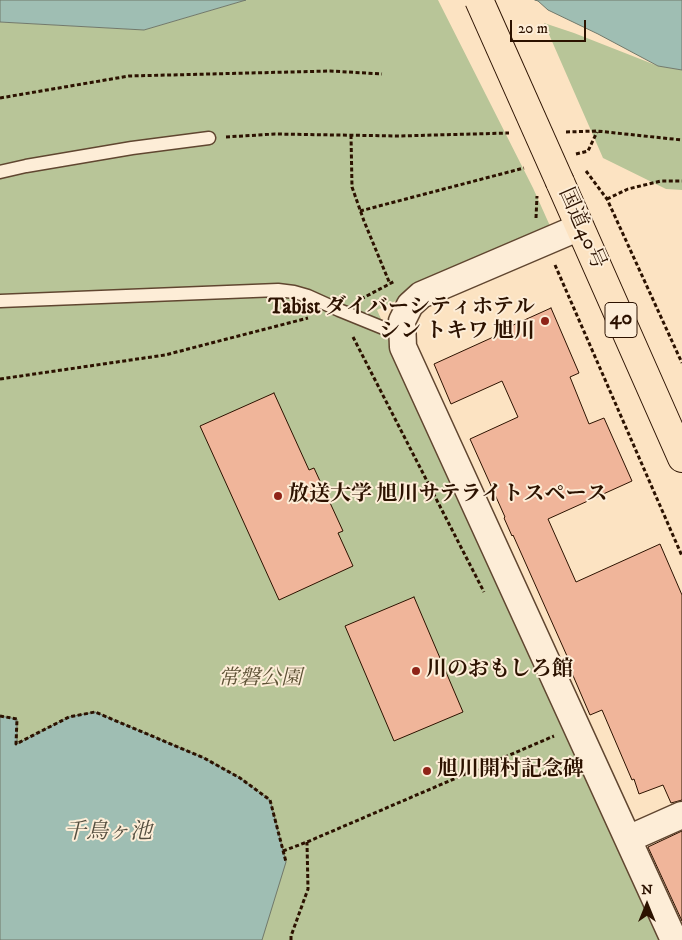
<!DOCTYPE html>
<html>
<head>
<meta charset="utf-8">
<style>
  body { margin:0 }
  #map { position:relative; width:682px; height:940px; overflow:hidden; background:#fce3c2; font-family:"IM FELL DW Pica",serif }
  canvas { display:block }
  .north { position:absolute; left:622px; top:880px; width:50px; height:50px; -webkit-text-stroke:4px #fdedd7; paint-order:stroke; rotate:0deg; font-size:14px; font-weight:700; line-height:20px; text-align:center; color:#2c1200 }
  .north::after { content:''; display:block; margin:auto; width:18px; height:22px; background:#2c1200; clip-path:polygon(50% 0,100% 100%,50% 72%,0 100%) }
  .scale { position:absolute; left:510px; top:20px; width:76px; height:22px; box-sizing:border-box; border:2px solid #2c1200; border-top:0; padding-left:6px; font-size:15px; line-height:18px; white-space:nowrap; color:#2c1200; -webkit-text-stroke:4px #fdedd7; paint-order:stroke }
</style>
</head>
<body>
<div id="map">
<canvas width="682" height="940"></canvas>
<div class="north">N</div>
<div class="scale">20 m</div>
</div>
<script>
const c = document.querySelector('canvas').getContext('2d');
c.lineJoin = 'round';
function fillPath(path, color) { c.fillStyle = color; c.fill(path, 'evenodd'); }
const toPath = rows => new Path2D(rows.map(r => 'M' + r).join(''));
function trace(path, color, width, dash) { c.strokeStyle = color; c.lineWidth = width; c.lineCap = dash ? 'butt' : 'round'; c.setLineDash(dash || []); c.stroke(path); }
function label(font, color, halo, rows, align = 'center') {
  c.font = font + ' "IM FELL DW Pica","Noto Serif JP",serif'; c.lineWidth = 4; c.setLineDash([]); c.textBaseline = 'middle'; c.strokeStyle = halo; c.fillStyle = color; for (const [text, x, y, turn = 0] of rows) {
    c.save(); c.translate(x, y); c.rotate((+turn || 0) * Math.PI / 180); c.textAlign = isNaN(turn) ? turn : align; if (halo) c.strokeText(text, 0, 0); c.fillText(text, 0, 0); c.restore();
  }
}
fillPath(toPath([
  [246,0,438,0,533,188,550,226,377,310,664,940,0,940,0,22,144,30],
  [544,23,574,33,658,66,682,70,682,190,666,189,603,158]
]), '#b8c598');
const water = toPath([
  [0,0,246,0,144,30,0,22,0,0],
  [535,0,682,0,682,70,658,66,598,34,548,10,538,1,535,0],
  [95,712,204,758,240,778,270,800,286,862,262,940,0,940,0,716,17,719,17,744,69,717,95,712]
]);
fillPath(water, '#9fbeb3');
trace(water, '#71796b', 1);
const building = toPath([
  [551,308,579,373,570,377,589,424,604,418,632,481,548,519,576,582,660,544,682,595,682,800,671,803,663,785,639,794,634,779,632,780,602,710,590,715,565,657,567,656,513,535,512,536,504,518,505,517,470,439,518,417,502,381,451,404,434,364,511,329,509,327,551,308],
  [274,393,309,470,314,468,343,531,338,533,353,566,279,600,200,426,274,393],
  [414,597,463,712,394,741,345,626,414,597],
  [682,831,682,921,648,847,682,831]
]);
fillPath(building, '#f0b59a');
trace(building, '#2c1200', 1);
const lane = toPath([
  [0,172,26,166,132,148,209,138],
  [0,301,278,290,294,292,308,296,339,310,403,336]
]);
const street = toPath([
  [580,227,421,295,410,305,402,321,403,347,674,940],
  [628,839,682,815]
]);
const highway = toPath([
  [560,182,682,458]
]);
trace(lane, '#604630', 15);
trace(street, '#604630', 29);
trace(highway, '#2c1200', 30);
trace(toPath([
  [0,98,129,76,330,71,382,74],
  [566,132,597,131,682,140],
  [351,135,352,187,364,221,390,284],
  [226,137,275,134,399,136,509,133],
  [576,154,588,151,597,132],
  [586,171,607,199,682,363],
  [607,199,628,189,661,181,682,181],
  [360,211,524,168],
  [536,218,537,196],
  [555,265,682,556],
  [361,299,395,281],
  [353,337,484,592],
  [0,379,165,355,308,318],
  [0,716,17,719,16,744,69,717,95,712,204,758,240,778,270,800,286,862],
  [283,851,307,842,554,736],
  [291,940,291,936,308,889,307,842]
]), '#2c1200', 3, [4, 2.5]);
trace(lane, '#fdedd7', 12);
trace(street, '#fdedd7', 26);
trace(highway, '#fce3c2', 28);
const highwayBridge = toPath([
  [479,0,560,182]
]);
trace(highwayBridge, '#2c1200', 30, []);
trace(highwayBridge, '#fce3c2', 28);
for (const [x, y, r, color] of [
  [545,321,5,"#8f2418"],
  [278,496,5,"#8f2418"],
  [416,671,5,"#8f2418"],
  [427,771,5,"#8f2418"]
]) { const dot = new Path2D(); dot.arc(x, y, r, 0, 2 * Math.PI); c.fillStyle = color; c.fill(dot); trace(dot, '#fdedd7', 2); }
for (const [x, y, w] of [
  [621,320,32]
]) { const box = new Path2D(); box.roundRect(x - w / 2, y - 17.5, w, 35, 4); c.fillStyle = '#fdedd7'; c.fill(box); trace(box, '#2c1200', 1); }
label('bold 20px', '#2c1200', null, [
  ["40",621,320]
]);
label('21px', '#2c1200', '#fdedd7', [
  ["国道40号",581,229,66]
]);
label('bold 21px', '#2c1200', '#fdedd7', [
  ["Tabist ダイバーシティホテル",535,309,"right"],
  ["シン トキワ 旭川",535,333,"right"],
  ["放送大学 旭川サテライトスペース",288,496],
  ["川のおもしろ館",426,671],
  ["旭川開村記念碑",437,771]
], 'left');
label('italic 21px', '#5d5135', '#fdedd7', [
  ["常磐公園",260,680]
]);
label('italic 22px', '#544e3f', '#fdedd7', [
  ["千鳥ヶ池",108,833]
]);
</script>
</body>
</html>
